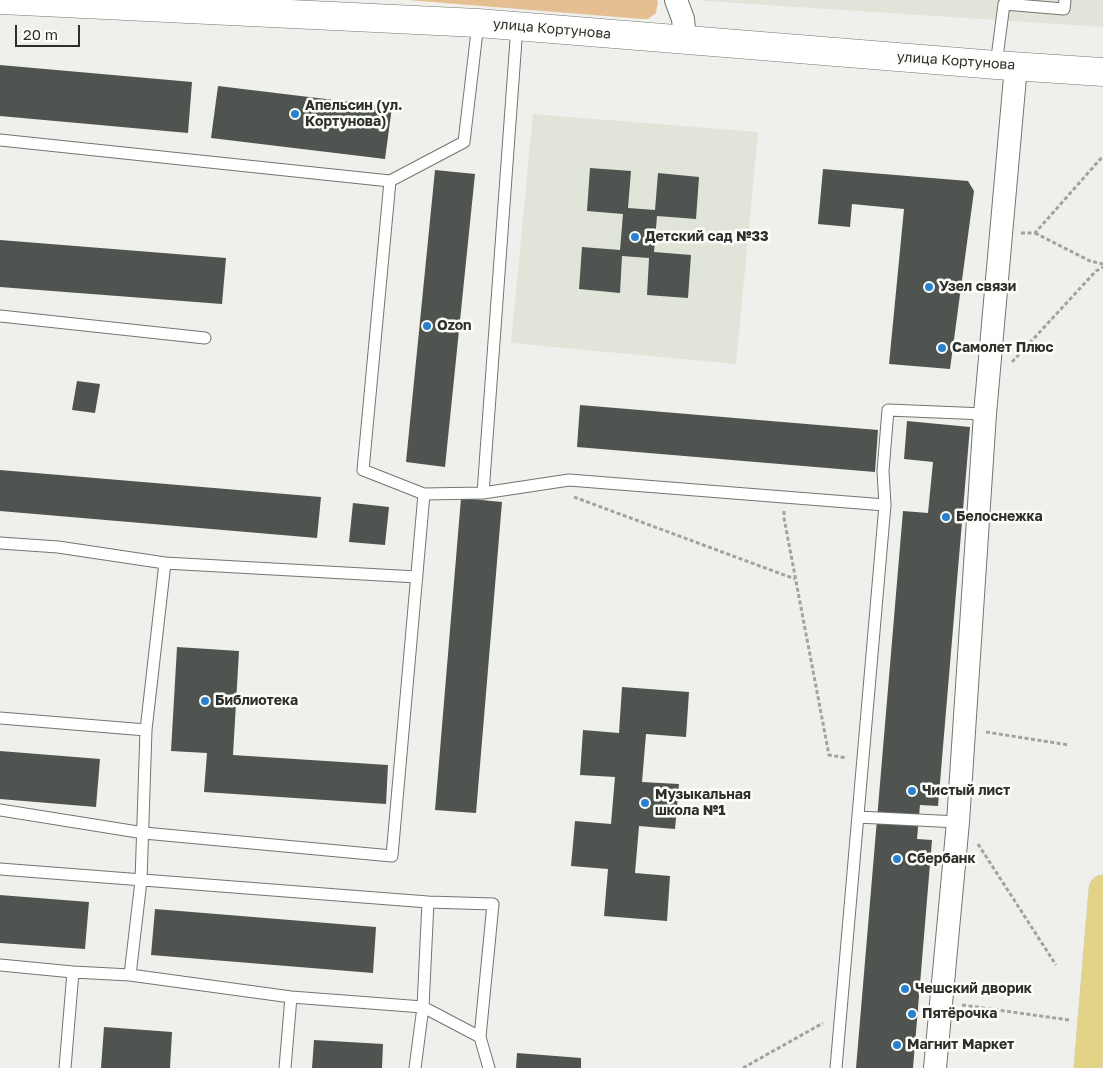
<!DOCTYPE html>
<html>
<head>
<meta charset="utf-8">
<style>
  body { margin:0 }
  #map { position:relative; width:1103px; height:1068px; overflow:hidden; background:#eff0eb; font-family:"Golos Text",sans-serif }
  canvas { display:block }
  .scale { position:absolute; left:15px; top:25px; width:65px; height:22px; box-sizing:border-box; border:2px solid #2e2e2d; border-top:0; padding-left:6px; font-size:15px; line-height:18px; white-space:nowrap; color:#2e2e2d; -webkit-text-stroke:4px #fcfef9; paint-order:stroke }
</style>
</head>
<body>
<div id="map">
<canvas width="1103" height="1068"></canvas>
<div class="scale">20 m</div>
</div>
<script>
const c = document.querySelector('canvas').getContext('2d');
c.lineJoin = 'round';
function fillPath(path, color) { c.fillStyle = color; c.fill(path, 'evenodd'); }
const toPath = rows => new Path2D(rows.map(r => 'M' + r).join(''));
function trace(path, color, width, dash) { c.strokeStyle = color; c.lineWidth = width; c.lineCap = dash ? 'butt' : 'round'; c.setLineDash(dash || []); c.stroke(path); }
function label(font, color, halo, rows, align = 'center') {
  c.font = font + ' "Golos Text",sans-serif'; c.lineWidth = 5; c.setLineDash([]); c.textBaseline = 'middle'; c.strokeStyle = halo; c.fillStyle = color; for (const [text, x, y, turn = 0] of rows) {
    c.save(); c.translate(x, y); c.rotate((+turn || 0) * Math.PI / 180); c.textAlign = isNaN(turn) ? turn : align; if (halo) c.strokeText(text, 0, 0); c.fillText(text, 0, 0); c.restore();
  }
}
fillPath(toPath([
  [704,0,1103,0,1103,27,705,1],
  [533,114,758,132,736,364,511,343]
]), '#e1e5d9');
fillPath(toPath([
  [408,0,657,0,658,2,656,13,648,19,642,19]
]), '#e5bf91');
fillPath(toPath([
  [0,65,192,82,188,133,0,116],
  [218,86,392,107,385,159,211,138],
  [590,168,631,171,628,208,655,210,658,173,699,177,696,219,657,216,654,252,691,255,688,298,647,295,649,258,622,256,620,293,579,289,582,247,620,250,623,214,587,211],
  [823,169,968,181,974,191,950,369,889,364,904,209,852,204,850,227,818,224],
  [435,170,475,174,445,467,406,462],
  [0,240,226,258,222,304,0,287],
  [77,381,100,384,95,413,72,410],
  [580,405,878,430,875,472,577,447],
  [907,421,970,427,938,806,920,805,917,839,932,840,913,1068,856,1068,903,511,928,513,933,462,904,459],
  [0,470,321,497,317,538,0,511],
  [461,498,502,502,476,813,435,810],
  [353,503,389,507,385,545,349,542],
  [177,647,239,651,233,755,388,765,386,804,204,792,207,753,171,751],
  [622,687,689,692,686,737,646,734,642,782,679,784,675,829,639,826,635,873,670,876,667,921,604,916,608,869,571,866,575,821,611,824,615,777,580,775,583,730,619,733],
  [0,751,100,759,96,807,0,799],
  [0,895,89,902,85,949,0,943],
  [155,909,376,927,373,973,151,955],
  [104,1027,172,1032,170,1068,101,1068],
  [314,1040,383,1044,382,1068,312,1068],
  [517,1053,581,1058,581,1068,516,1068]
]), '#505450');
const service = toPath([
  [996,65,1004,4,1064,9,1065,0],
  [0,140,390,181,464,142,478,23],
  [390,181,363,470,424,494],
  [0,316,205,338],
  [483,493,569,480,885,505,883,471,888,410,985,414],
  [0,543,58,547,165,563],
  [0,718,146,730],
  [0,810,144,833,392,856,424,494,483,493,517,26],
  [858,817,958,822],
  [0,869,428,902,493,904,480,1037],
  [0,965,73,972,130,975,291,997,423,1007,480,1037,489,1068],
  [130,975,141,881,146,730,165,563,417,577],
  [65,1068,73,972],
  [285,1068,291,997],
  [415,1068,423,1007,428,902],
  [836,1068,885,505]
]);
const minor = toPath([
  [676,0,683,19,685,39],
  [935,1068,958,822,985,414,1016,66]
]);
const tertiary = toPath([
  [0,0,478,23,996,65,1103,72]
]);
const primary = toPath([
  [1088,1068,1103,889]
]);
trace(service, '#737570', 13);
trace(minor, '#737570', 24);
trace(tertiary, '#737570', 29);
trace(primary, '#cdcdcd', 29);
trace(toPath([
  [1021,233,1035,233,1103,156],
  [1035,233,1090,261,1103,264],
  [1012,362,1096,271,1103,267],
  [574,497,795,579],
  [784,511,784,518,829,755,847,758],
  [986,732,1069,745],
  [978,844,1056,965],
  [962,1005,1069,1020],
  [743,1068,823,1023]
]), '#a2a3a0', 3, [4, 2.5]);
trace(service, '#fff', 11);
trace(minor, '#fff', 22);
trace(tertiary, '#fff', 28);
trace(primary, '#e3d386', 28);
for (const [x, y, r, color] of [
  [295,114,5,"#2980ce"],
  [635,237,5,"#2980ce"],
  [929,287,5,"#2980ce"],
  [427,326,5,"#2980ce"],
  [942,348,5,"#2980ce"],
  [946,517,5,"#2980ce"],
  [205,701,5,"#2980ce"],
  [912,791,5,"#2980ce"],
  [645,803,5,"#2980ce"],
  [897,859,5,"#2980ce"],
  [905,989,5,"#2980ce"],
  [912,1014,5,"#2980ce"],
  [897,1045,5,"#2980ce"]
]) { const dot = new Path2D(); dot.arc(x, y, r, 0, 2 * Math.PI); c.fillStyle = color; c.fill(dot); trace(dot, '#fcfef9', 2); }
label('14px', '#2e2e2d', '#fcfef9', [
  ["улица Кортунова",552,29,5],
  ["улица Кортунова",956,61,4]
]);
label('bold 14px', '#2e2e2d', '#fcfef9', [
  ["Апельсин (ул.",305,106],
  ["Кортунова)",305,122],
  ["Детский сад №33",645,237],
  ["Узел связи",939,287],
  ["Ozon",437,326],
  ["Самолет Плюс",952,348],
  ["Белоснежка",956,517],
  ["Библиотека",215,701],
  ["Чистый лист",922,791],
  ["Музыкальная",655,795],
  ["школа №1",655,811],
  ["Сбербанк",907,859],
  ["Чешский дворик",915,989],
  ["Пятёрочка",922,1014],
  ["Магнит Маркет",907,1045]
], 'left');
</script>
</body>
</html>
